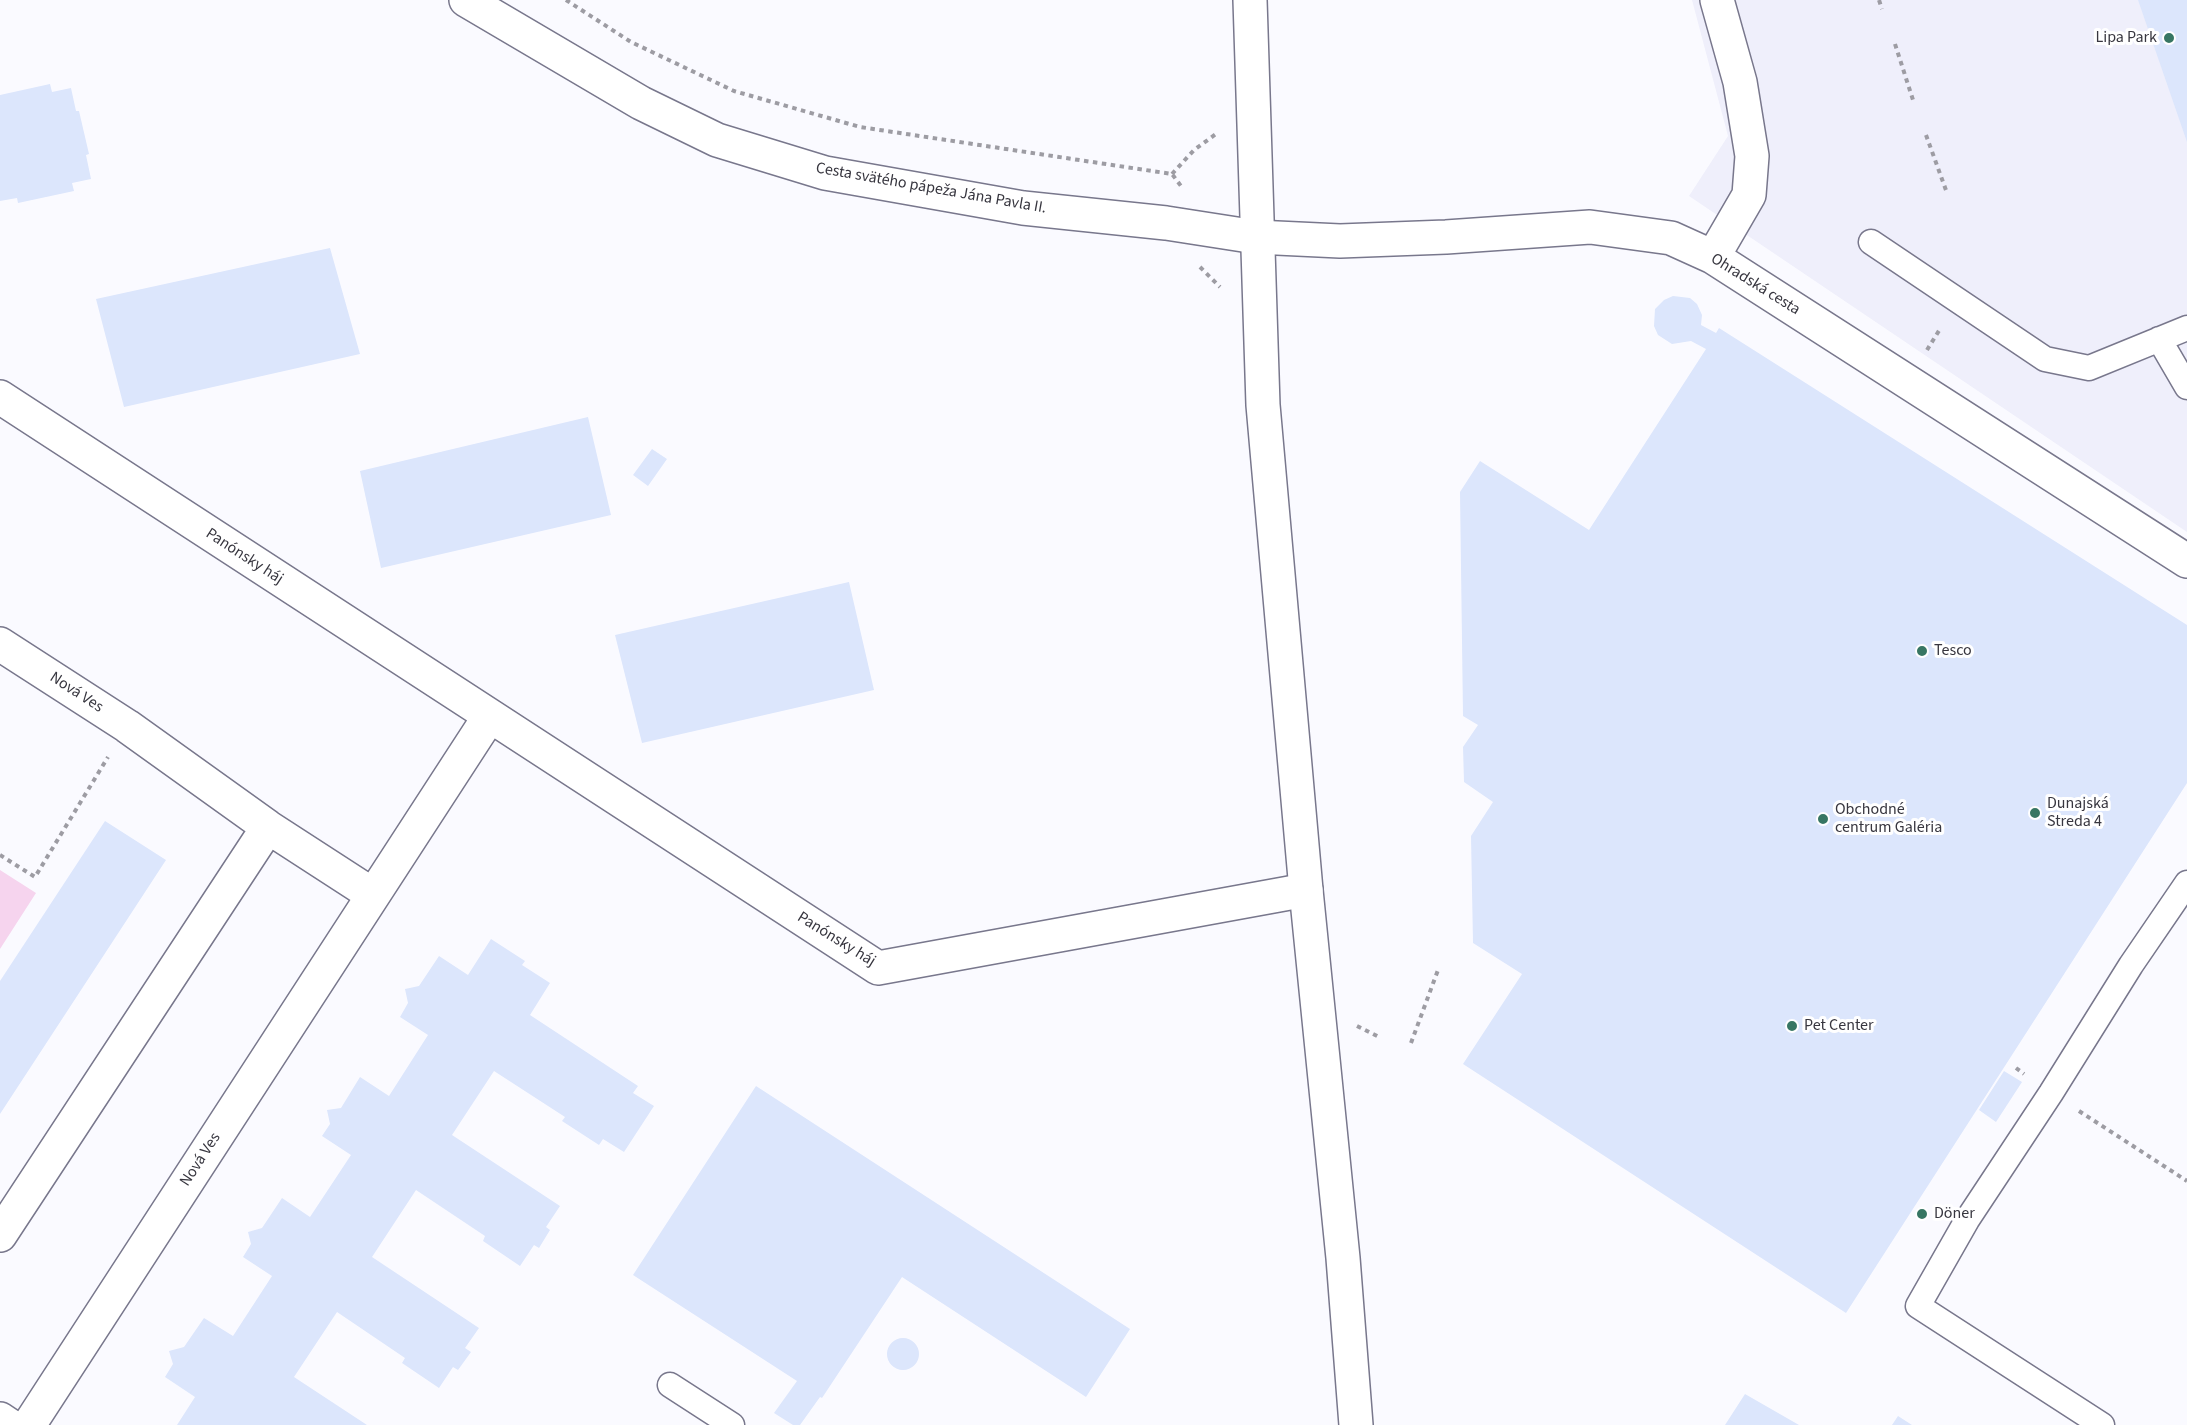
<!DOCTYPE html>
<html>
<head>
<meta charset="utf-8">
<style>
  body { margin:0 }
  canvas { display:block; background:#fafaff }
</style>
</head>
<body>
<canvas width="2187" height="1425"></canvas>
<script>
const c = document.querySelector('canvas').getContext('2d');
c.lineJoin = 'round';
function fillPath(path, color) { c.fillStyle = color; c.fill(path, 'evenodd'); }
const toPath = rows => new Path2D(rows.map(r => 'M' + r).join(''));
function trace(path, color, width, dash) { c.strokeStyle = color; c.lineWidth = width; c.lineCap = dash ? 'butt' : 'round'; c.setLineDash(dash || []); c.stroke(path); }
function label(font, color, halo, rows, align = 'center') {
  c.font = font + ' "Source Sans 3",sans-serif'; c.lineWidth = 6; c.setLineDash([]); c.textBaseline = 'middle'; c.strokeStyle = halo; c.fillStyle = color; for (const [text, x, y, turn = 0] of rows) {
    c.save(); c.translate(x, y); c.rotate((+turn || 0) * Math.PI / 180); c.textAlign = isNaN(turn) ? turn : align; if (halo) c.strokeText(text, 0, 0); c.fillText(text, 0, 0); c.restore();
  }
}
fillPath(toPath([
  [1692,0,2187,0,2187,532,1689,196,1728,136]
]), '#efeffb');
fillPath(toPath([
  [0,870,36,893,0,949]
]), '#f6d4ee');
fillPath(toPath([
  [2138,0,2187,0,2187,142],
  [50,84,52,92,71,88,76,111,79,111,89,154,86,155,91,179,72,183,74,191,18,203,17,198,0,201,0,95],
  [330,248,360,354,124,407,96,299],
  [1673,296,1690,298,1697,304,1702,315,1701,325,1716,333,1719,328,2187,625,2187,783,1846,1313,1463,1064,1522,974,1473,943,1471,836,1493,802,1464,782,1463,747,1478,725,1463,716,1460,492,1480,461,1589,530,1706,349,1691,341,1672,344,1658,335,1654,326,1655,309,1664,300],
  [588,417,611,515,381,568,360,471],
  [652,449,667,459,648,486,633,475],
  [849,582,874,690,642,743,615,635],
  [105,821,166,860,0,1114,0,981],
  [491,939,525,961,522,965,550,983,530,1015,638,1086,633,1093,654,1106,624,1152,603,1139,599,1145,562,1121,565,1117,494,1071,452,1135,560,1206,546,1227,550,1230,539,1248,534,1245,520,1266,483,1241,485,1236,416,1190,372,1257,479,1328,465,1348,471,1352,458,1370,453,1367,439,1388,402,1363,405,1358,337,1312,294,1377,367,1425,177,1425,195,1397,165,1377,173,1364,169,1351,184,1347,204,1318,233,1336,272,1276,243,1257,251,1244,248,1232,262,1228,282,1198,310,1217,351,1155,322,1136,330,1124,327,1110,341,1108,360,1077,389,1096,428,1035,400,1017,408,1003,405,989,419,986,439,956,468,975],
  [2004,1071,2022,1082,1996,1122,1979,1110],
  [756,1086,1130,1329,1086,1397,902,1277,822,1398,820,1397,800,1425,793,1425,774,1413,797,1381,633,1275],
  '887 1354a16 16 0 1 1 32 0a16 16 0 1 1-32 0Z',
  [1745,1394,1799,1425,1725,1425],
  [1898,1416,1912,1425,1892,1425]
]), '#dce6fc');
const service = toPath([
  [1871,242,2045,359,2089,368,2187,328],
  [2159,339,2187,387],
  [670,1385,732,1425],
  [2102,1425,1918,1306,1967,1220,2051,1093,2131,965,2187,883]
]);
const minor = toPath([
  [466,0,641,103,717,140,825,173,1023,208,1166,223,1256,237,1340,241,1446,237,1590,227,1671,238,1713,257,2187,561],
  [1713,257,1749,195,1752,156,1740,82,1717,0],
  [0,397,878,968,1306,890],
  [0,644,127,726,268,827,373,895],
  [0,1235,268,827],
  [0,1419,9,1425],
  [29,1425,489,717]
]);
const tertiary = toPath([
  [1250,0,1263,405,1306,890,1343,1258,1356,1425]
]);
trace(service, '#78778c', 27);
trace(minor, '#78778c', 36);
trace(tertiary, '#78778c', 36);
trace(toPath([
  [566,0,631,42,734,91,860,127,1172,174,1181,186],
  [1879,0,1882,9],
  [1895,44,1913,100],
  [1926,135,1947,193],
  [1172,174,1194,150,1216,134],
  [1200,267,1220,287],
  [1927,350,1940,329],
  [0,855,35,877,108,757],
  [1357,1026,1381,1038],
  [1411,1043,1438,970],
  [2016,1068,2024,1074],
  [2079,1111,2187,1181]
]), '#9d9ca3', 4, [4.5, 4.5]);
trace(service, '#fff', 24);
trace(minor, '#fff', 33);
trace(tertiary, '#fff', 33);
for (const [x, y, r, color] of [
  [2169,38,6,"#377663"],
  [1922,651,6,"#377663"],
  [2035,813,6,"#377663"],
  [1823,819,6,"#377663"],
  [1792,1026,6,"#377663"],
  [1922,1214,6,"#377663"]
]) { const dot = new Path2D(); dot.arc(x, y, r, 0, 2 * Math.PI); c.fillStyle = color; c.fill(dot); trace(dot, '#fff', 2); }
label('16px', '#37363f', '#fff', [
  ["Lipa Park",2157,38,"right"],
  ["Tesco",1934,651],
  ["Dunajská",2047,804],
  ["Streda 4",2047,822],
  ["Obchodné",1835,810],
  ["centrum Galéria",1835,828],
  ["Pet Center",1804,1026],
  ["Döner",1934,1214]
], 'left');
label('16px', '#37363f', '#fff', [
  ["Cesta svätého pápeža Jána Pavla II.",931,189,10],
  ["Ohradská cesta",1755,285,32],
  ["Panónsky háj",244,557,33],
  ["Nová Ves",76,693,33],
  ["Panónsky háj",836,940,32],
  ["Nová Ves",201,1160,-57]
]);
</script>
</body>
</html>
